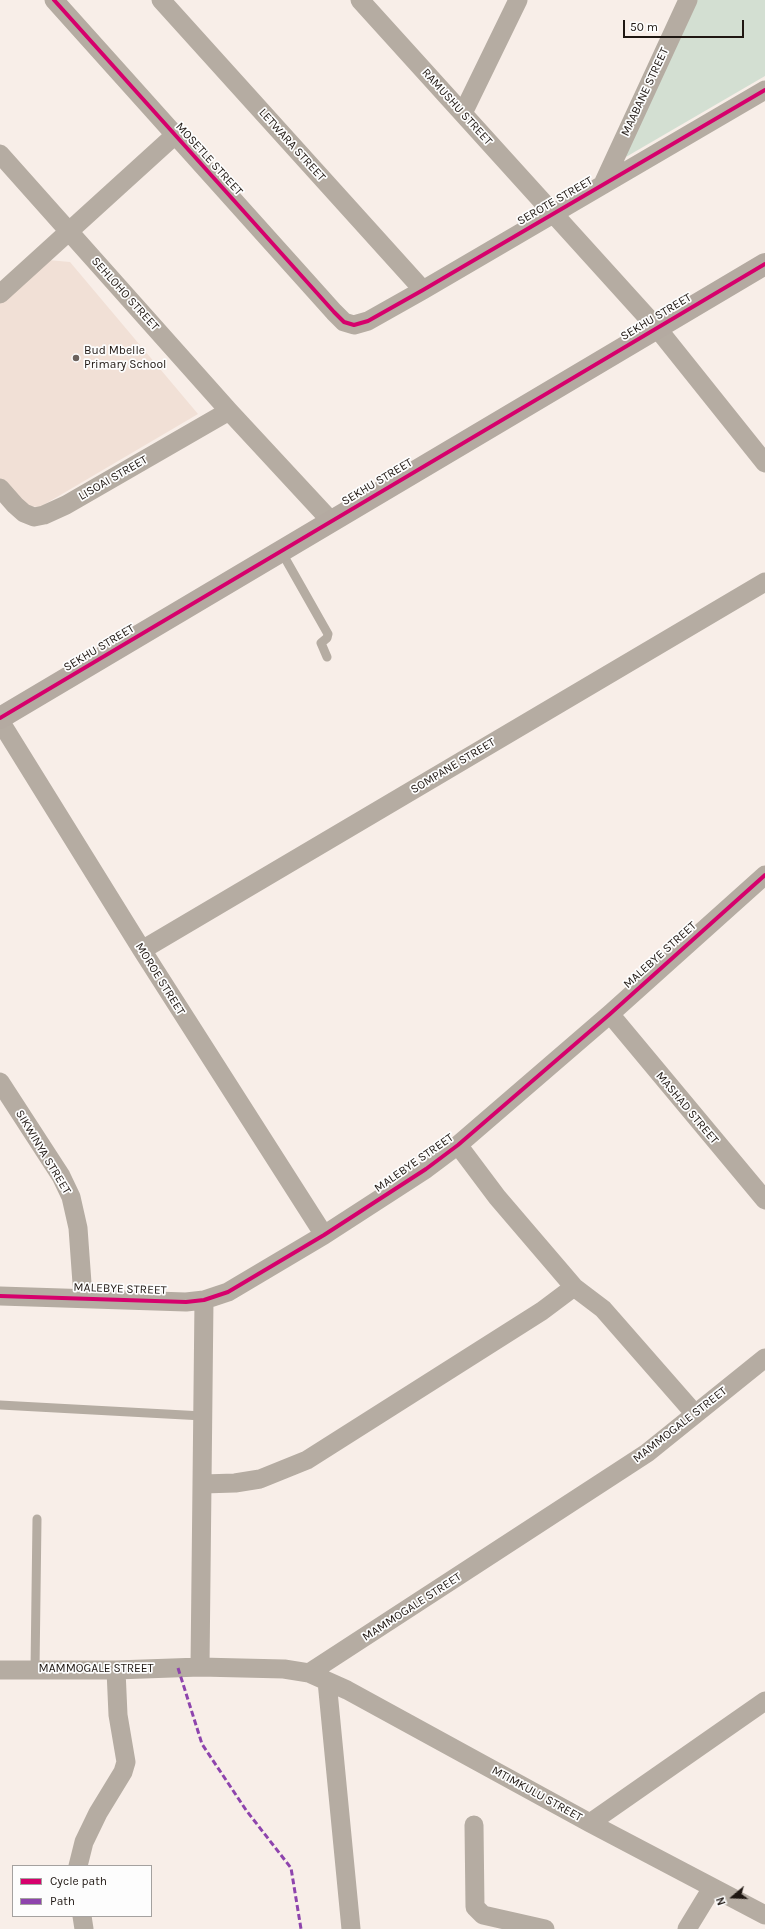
<!DOCTYPE html>
<html>
<head>
<meta charset="utf-8">
<style>
  body { margin:0 }
  #map { position:relative; width:765px; height:1929px; overflow:hidden; background:#f8eee8; font-family:Karla,sans-serif }
  canvas { display:block }
  .legend { position:absolute; left:12px; top:1865px; width:140px; height:52px; box-sizing:border-box; background:#fdfdfd; border:1px solid #a4a19f; margin:0; padding:5px 7px; list-style:none; font-size:12px; color:#1f1712 }
  .legend li { display:flex; align-items:center; gap:8px; height:20px }
  .legend b { width:20px; border:1px solid #a4a19f }
  .north { position:absolute; left:713px; top:1877px; width:40px; height:40px; -webkit-text-stroke:3px #fdfdfd; paint-order:stroke; rotate:251deg; font-size:11px; font-weight:700; line-height:16px; text-align:center; color:#1f1712 }
  .north::after { content:''; display:block; margin:auto; width:14px; height:18px; background:#1f1712; clip-path:polygon(50% 0,100% 100%,50% 72%,0 100%) }
  .scale { position:absolute; left:623px; top:20px; width:121px; height:18px; box-sizing:border-box; border:2px solid #1f1712; border-top:0; padding-left:5px; font-size:12px; line-height:14px; white-space:nowrap; color:#1f1712; -webkit-text-stroke:3px #fdfdfd; paint-order:stroke }
</style>
</head>
<body>
<div id="map">
<canvas width="765" height="1929"></canvas>
<ul class="legend">
<li><b style="height:5px;background:#d6006c"></b>Cycle path</li>
<li><b style="height:5px;background:#8e44ad"></b>Path</li>
</ul>
<div class="north">N</div>
<div class="scale">50 m</div>
</div>
<script>
const c = document.querySelector('canvas').getContext('2d');
c.lineJoin = 'round';
function fillPath(path, color) { c.fillStyle = color; c.fill(path, 'evenodd'); }
const toPath = rows => new Path2D(rows.map(r => 'M' + r).join(''));
function trace(path, color, width, dash) { c.strokeStyle = color; c.lineWidth = width; c.lineCap = dash ? 'butt' : 'round'; c.setLineDash(dash || []); c.stroke(path); }
function label(font, color, halo, rows, align = 'center') {
  c.font = font + ' Karla,sans-serif'; c.lineWidth = 3.5; c.setLineDash([]); c.textBaseline = 'middle'; c.strokeStyle = halo; c.fillStyle = color; for (const [text, x, y, turn = 0] of rows) {
    c.save(); c.translate(x, y); c.rotate((+turn || 0) * Math.PI / 180); c.textAlign = isNaN(turn) ? turn : align; if (halo) c.strokeText(text, 0, 0); c.fillText(text, 0, 0); c.restore();
  }
}
fillPath(toPath([
  [48,260,70,262,198,414,40,507,25,506,0,478,0,302]
]), '#f1e0d6');
fillPath(toPath([
  [695,0,765,0,765,76,619,161]
]), '#d3dfd2');
trace(toPath([
  [281,551,328,634,327,638,321,643,327,657],
  [0,1405,203,1416],
  [35,1670,37,1519]
]), '#b5aca2', 9);
trace(toPath([
  [54,0,334,312,344,322,354,325,368,321,423,290,765,90],
  [161,0,423,290],
  [360,0,657,328,765,463],
  [463,113,518,0],
  [0,154,229,411,331,521],
  [603,184,688,0],
  [0,294,175,135],
  [0,488,15,505,24,513,34,517,44,515,66,505,229,411],
  [0,721,142,950,324,1235],
  [142,950,765,582],
  [610,1014,765,1200],
  [0,1082,61,1176,71,1197,78,1228,83,1297],
  [458,1145,497,1197,574,1287,603,1309,695,1414],
  [0,1296,186,1302,204,1300,228,1292,324,1235,426,1169,458,1145,610,1014,765,875],
  [203,1484,235,1483,260,1479,307,1460,542,1311,574,1287],
  [200,1667,204,1300],
  [0,1670,116,1670,200,1667,284,1669,309,1673,347,1690,590,1823,765,1915],
  [309,1673,647,1453,765,1358],
  [327,1681,351,1929],
  [590,1823,765,1701],
  [474,1825,475,1907,483,1915,545,1929],
  [78,1866,84,1842,98,1813,123,1772,126,1762,118,1715,116,1670],
  [82,1916,84,1929],
  [687,1929,712,1888]
]), '#b5aca2', 19);
trace(toPath([
  [0,718,765,264]
]), '#b4aaa1', 22);
trace(toPath([
  [178,1668,202,1744,246,1810,291,1868,301,1929]
]), '#8e44ad', 3, [6, 3]);
trace(toPath([
  [54,0,334,312,344,322,354,325,368,321,423,290,765,90],
  [0,718,765,264],
  [0,1296,186,1302,204,1300,228,1292,324,1235,426,1169,458,1145,610,1014,765,875]
]), '#d6006c', 4);
for (const [x, y, r, color] of [
  [76,358,4,"#6b625d"]
]) { const dot = new Path2D(); dot.arc(x, y, r, 0, 2 * Math.PI); c.fillStyle = color; c.fill(dot); trace(dot, '#fdfdfd', 1.5); }
label('12px', '#1f1712', '#fdfdfd', [
  ["MAABANE STREET",645,92,-65],
  ["RAMUSHU STREET",457,107,48],
  ["LETWARA STREET",292,145,48],
  ["MOSETLE STREET",209,159,48],
  ["SEROTE STREET",555,201,-30],
  ["SEHLOHO STREET",125,294,48],
  ["SEKHU STREET",656,317,-31],
  ["LISOAI STREET",113,478,-30],
  ["SEKHU STREET",377,482,-31],
  ["SEKHU STREET",99,648,-31],
  ["SOMPANE STREET",453,766,-31],
  ["MALEBYE STREET",660,955,-42],
  ["MOROE STREET",160,979,58],
  ["MASHAD STREET",687,1108,50],
  ["SIKWINYA STREET",43,1152,59],
  ["MALEBYE STREET",414,1163,-35],
  ["MALEBYE STREET",120,1289,2],
  ["MAMMOGALE STREET",680,1425,-38],
  ["MAMMOGALE STREET",412,1607,-33],
  ["MAMMOGALE STREET",96,1669],
  ["MTIMKULU STREET",537,1794,29]
]);
label('12px', '#1f1712', '#fdfdfd', [
  ["Bud Mbelle",84,351],
  ["Primary School",84,365]
], 'left');
</script>
</body>
</html>
